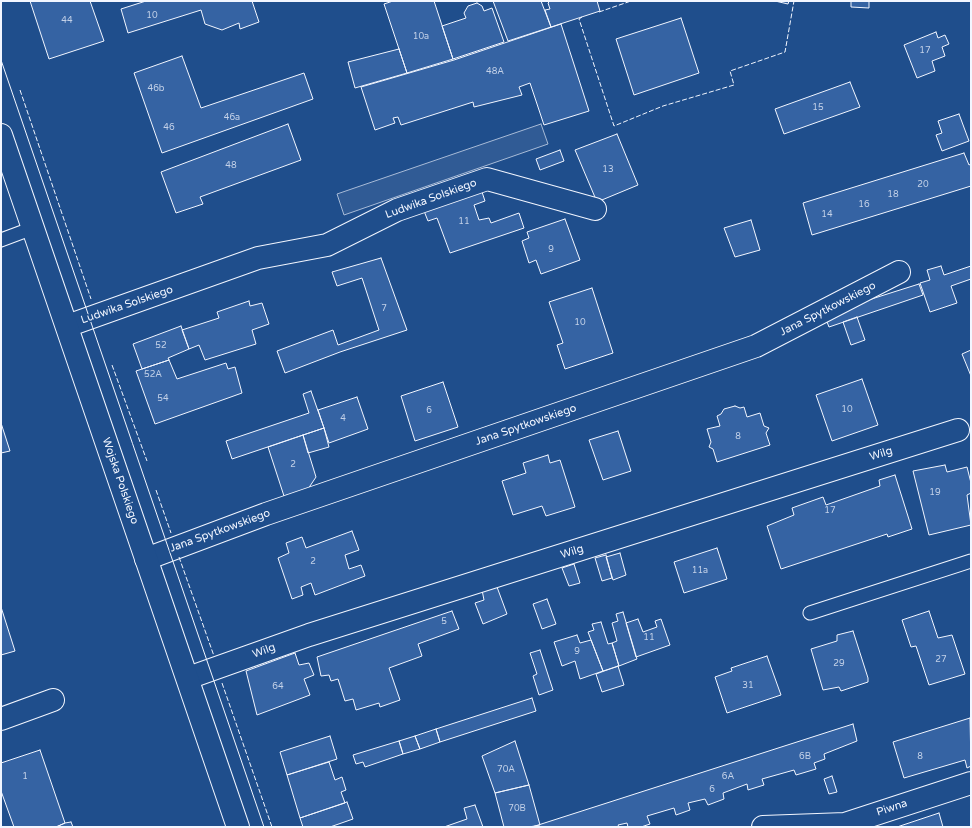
<!DOCTYPE html>
<html>
<head>
<meta charset="utf-8">
<style>
  body { margin:0 }
  #map { position:relative; width:972px; height:828px; overflow:hidden; background:#1f4e8c; font-family:"Varela Round",sans-serif }
  canvas { display:block }
  .frame { position:absolute; inset:0; border:2px solid #f2f6ff; pointer-events:none }
</style>
</head>
<body>
<div id="map">
<canvas width="972" height="828"></canvas>
<div class="frame"></div>
</div>
<script>
const c = document.querySelector('canvas').getContext('2d');
c.lineJoin = 'round';
function fillPath(path, color) { c.fillStyle = color; c.fill(path, 'evenodd'); }
const toPath = rows => new Path2D(rows.map(r => 'M' + r).join(''));
function trace(path, color, width, dash) { c.strokeStyle = color; c.lineWidth = width; c.lineCap = dash ? 'butt' : 'round'; c.setLineDash(dash || []); c.stroke(path); }
function label(font, color, halo, rows, align = 'center') {
  c.font = font + ' "Varela Round",sans-serif'; c.lineWidth = 3; c.setLineDash([]); c.textBaseline = 'middle'; c.strokeStyle = halo; c.fillStyle = color; for (const [text, x, y, turn = 0] of rows) {
    c.save(); c.translate(x, y); c.rotate((+turn || 0) * Math.PI / 180); c.textAlign = isNaN(turn) ? turn : align; if (halo) c.strokeText(text, 0, 0); c.fillText(text, 0, 0); c.restore();
  }
}
const built = toPath([
  [541,124,548,144,344,215,337,194,541,124]
]);
fillPath(built, '#305b95');
trace(built, '#a8bbd7', 1);
const building = toPath([
  [30,1,90,1,104,41,49,59,30,1],
  [146,1,252,1,259,22,240,29,239,23,222,30,205,24,201,10,128,33,121,9,146,1],
  [393,1,434,1,453,59,407,73,384,4,393,1],
  [493,1,541,1,551,27,508,41,493,1],
  [550,1,597,1,600,11,551,27,545,10,550,9,548,3,550,1],
  [775,1,789,1,788,4,775,1],
  [851,1,869,1,869,8,851,7,851,1],
  [477,3,482,6,484,11,492,8,504,42,453,59,442,26,466,18,464,13,468,6,477,3],
  [681,18,699,73,634,95,616,39,681,18],
  [561,24,589,111,544,125,530,83,519,87,522,95,474,107,473,102,401,125,398,117,393,118,395,123,375,130,361,87,454,60,561,24],
  [936,32,938,38,945,35,949,44,942,47,945,56,932,61,935,71,917,78,904,45,936,32],
  [399,49,407,73,355,88,348,62,399,49],
  [182,56,201,108,304,73,313,99,162,153,134,73,182,56],
  [850,82,860,107,784,134,775,109,850,82],
  [959,114,969,141,942,151,936,135,942,133,938,121,959,114],
  [288,124,301,160,200,197,203,204,176,213,161,172,288,124],
  [617,134,638,185,597,202,575,150,617,134],
  [560,150,564,161,540,170,536,159,560,150],
  [964,153,969,165,971,164,971,186,812,235,803,203,964,153],
  [481,189,485,201,474,205,479,220,489,218,491,223,519,213,524,228,450,253,437,218,428,221,422,206,481,189],
  [565,219,580,260,541,274,536,260,529,263,522,241,529,238,527,232,565,219],
  [751,220,760,250,735,257,724,228,751,220],
  [381,258,407,330,340,352,285,373,277,351,333,330,338,345,379,330,362,278,337,286,332,272,381,258],
  [941,266,944,275,971,266,971,279,951,286,957,303,930,312,920,283,930,280,927,270,941,266],
  [919,284,923,295,829,327,824,314,919,284],
  [592,288,613,353,565,369,557,345,563,343,549,302,592,288],
  [249,301,250,306,262,303,269,324,252,330,256,344,205,360,199,345,189,349,182,330,219,318,217,312,249,301],
  [857,317,865,340,851,345,843,322,857,317],
  [181,326,189,349,168,358,169,360,142,369,133,344,181,326],
  [971,350,971,376,962,354,971,350],
  [169,360,177,379,226,363,228,369,235,367,242,393,155,424,136,371,169,360],
  [862,379,878,425,832,441,816,395,862,379],
  [443,382,458,427,415,441,401,396,443,382],
  [311,391,324,428,232,459,226,441,309,413,303,394,311,391],
  [357,397,368,429,329,443,318,410,357,397],
  [735,406,740,408,744,407,747,417,760,413,764,426,769,428,766,433,770,445,717,462,713,449,709,447,711,442,707,429,720,426,717,416,721,414,724,409,735,406],
  [1,423,10,451,1,453,1,423],
  [324,428,329,447,308,453,303,435,324,428],
  [618,431,631,471,603,480,589,440,618,431],
  [303,435,316,477,308,489,284,496,268,447,303,435],
  [548,455,550,463,560,460,575,507,546,516,542,506,513,515,502,481,526,473,523,463,548,455],
  [945,465,947,472,967,467,971,483,971,493,967,495,971,525,929,535,913,471,945,465],
  [895,475,912,529,888,537,887,534,781,569,767,526,794,515,792,508,823,497,826,505,880,486,879,480,895,475],
  [352,531,359,550,345,555,349,569,361,565,365,576,315,595,311,583,301,587,303,595,292,599,278,558,289,553,286,543,302,537,306,548,352,531],
  [717,548,727,579,684,593,674,562,717,548],
  [620,553,626,575,613,580,606,557,620,553],
  [606,555,612,578,602,581,595,558,606,555],
  [574,564,580,583,569,586,562,568,574,564],
  [497,587,507,614,483,624,475,603,484,600,482,590,497,587],
  [547,599,556,624,542,629,533,604,547,599],
  [1,607,15,651,1,655,1,607],
  [452,611,459,629,418,644,422,656,389,668,400,700,380,707,379,703,356,710,353,699,345,701,338,679,331,681,329,675,321,676,317,657,452,611],
  [929,611,938,638,952,635,965,674,929,685,916,646,911,647,902,620,929,611],
  [623,612,637,659,619,666,612,643,617,641,612,623,618,621,616,614,623,612],
  [638,619,643,632,657,627,655,621,661,619,670,645,636,657,626,623,638,619],
  [601,622,608,644,612,643,619,666,603,671,588,632,594,630,592,624,601,622],
  [853,631,868,678,868,682,841,691,839,687,823,690,811,649,837,641,837,635,853,631],
  [577,635,580,643,591,640,603,671,580,679,575,661,562,666,554,642,577,635],
  [540,650,553,690,539,695,533,676,537,674,530,653,540,650],
  [295,653,299,665,309,663,314,675,304,679,310,695,257,715,246,671,295,653],
  [767,656,781,695,727,713,715,677,732,671,731,668,767,656],
  [618,666,624,685,602,692,596,674,618,666],
  [532,698,536,711,440,742,436,729,532,698],
  [970,718,971,766,967,768,965,760,904,778,893,742,970,718],
  [853,724,857,741,824,754,825,759,814,763,816,769,796,775,794,770,762,779,764,785,748,790,747,784,723,793,724,799,708,805,705,799,688,803,690,810,676,815,674,808,647,816,650,824,641,827,628,827,627,823,618,825,619,827,532,827,853,724],
  [436,729,440,742,420,749,415,736,436,729],
  [330,736,337,759,287,775,280,752,330,736],
  [415,736,420,749,403,754,399,741,415,736],
  [399,741,403,754,365,767,363,762,356,764,353,755,399,741],
  [515,741,529,785,495,793,482,756,515,741],
  [40,750,65,823,56,827,14,827,1,791,1,763,40,750],
  [329,762,335,780,342,777,346,790,341,792,345,803,300,818,287,775,329,762],
  [832,776,837,792,829,794,824,779,832,776],
  [529,785,540,825,529,827,504,827,495,793,529,785],
  [347,802,353,819,330,827,303,827,300,818,347,802],
  [475,805,483,827,444,827,467,819,464,808,475,805],
  [939,813,943,827,897,827,939,813],
  [71,822,73,827,56,827,65,823,71,822]
]);
fillPath(building, '#3563a3');
trace(building, '#f2f6ff', 1);
const service = toPath([
  [1,240,33,228],
  [810,613,971,561]
]);
const minor = toPath([
  [67,326,258,258,327,245,397,210,487,179,595,209],
  [146,559,266,514,756,346,899,272],
  [188,678,309,635,958,430],
  [1,719,53,700],
  [763,827,845,824,971,783]
]);
const secondary = toPath([
  [1,135,238,827]
]);
trace(service, '#f2f6ff', 15);
trace(minor, '#f2f6ff', 24);
trace(secondary, '#f2f6ff', 24);
trace(service, '#1f4e8c', 13);
trace(minor, '#1f4e8c', 22);
trace(secondary, '#1f4e8c', 22);
trace(toPath([
  [1,60,264,827]
]), '#f2f6ff', 1);
trace(toPath([
  [599,12,631,1],
  [582,17,579,19,614,126,663,106,734,85,730,71,785,52,794,1],
  [20,90,91,299],
  [112,365,147,461],
  [156,490,171,533],
  [179,557,214,656],
  [222,683,272,827]
]), '#f2f6ff', 1, [5, 2]);
label('9px', '#c3d1e8', null, [
  ["10",152,16],
  ["44",67,21],
  ["10a",421,37],
  ["17",925,51],
  ["48A",495,72],
  ["46b",156,89],
  ["15",818,108],
  ["46a",232,118],
  ["46",169,128],
  ["48",231,166],
  ["13",608,170],
  ["20",923,185],
  ["18",893,195],
  ["16",864,205],
  ["14",827,215],
  ["11",464,222],
  ["9",551,250],
  ["7",384,309],
  ["10",580,323],
  ["52",161,346],
  ["52A",153,375],
  ["54",163,399],
  ["10",847,410],
  ["6",429,411],
  ["4",343,419],
  ["8",738,437],
  ["2",293,465],
  ["19",935,493],
  ["17",830,511],
  ["2",313,562],
  ["11a",700,571],
  ["5",444,622],
  ["11",649,638],
  ["9",577,652],
  ["27",941,660],
  ["29",839,664],
  ["31",748,686],
  ["64",278,687],
  ["6B",805,757],
  ["8",920,757],
  ["70A",506,770],
  ["1",25,777],
  ["6A",728,777],
  ["6",712,790],
  ["70B",517,809]
]);
label('11px', '#f2f6ff', '#1f4e8c', [
  ["Ludwika Solskiego",431,199,-20],
  ["Ludwika Solskiego",127,305,-19],
  ["Jana Spytkowskiego",828,309,-27],
  ["Jana Spytkowskiego",526,425,-19],
  ["Wilg",881,454,-17],
  ["Wojska Polskiego",120,481,71],
  ["Jana Spytkowskiego",220,531,-20],
  ["Wilg",572,552,-17],
  ["Wilg",264,651,-20],
  ["Piwna",892,808,-18]
]);
</script>
</body>
</html>
